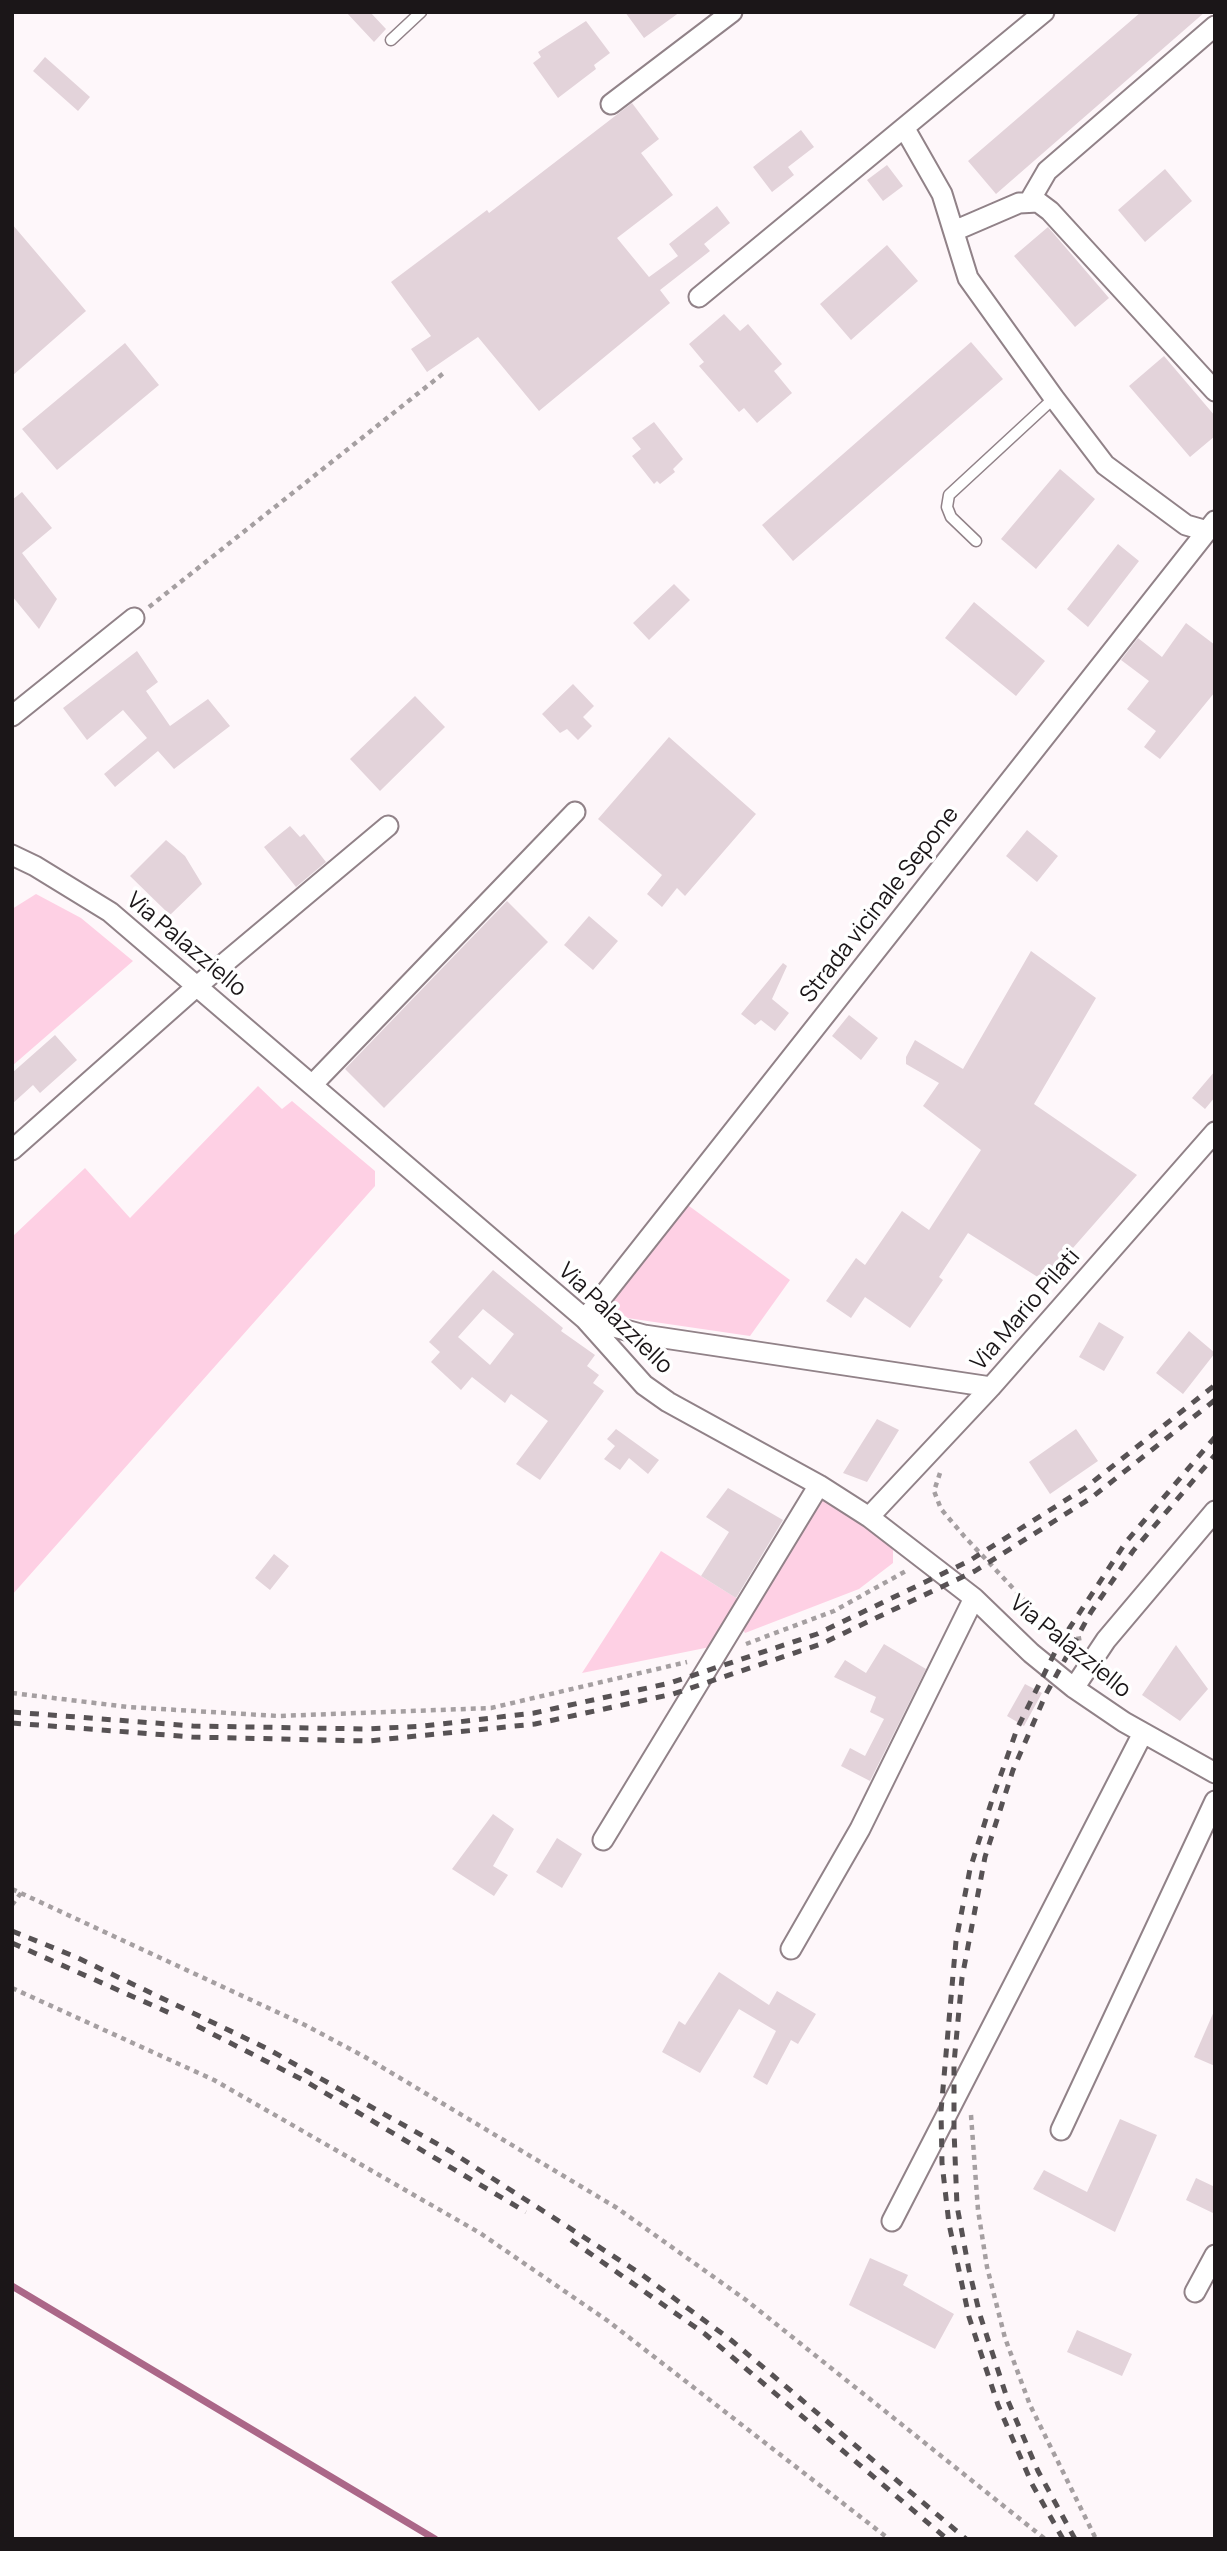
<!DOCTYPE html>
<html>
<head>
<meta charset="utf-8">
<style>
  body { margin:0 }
  #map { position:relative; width:1227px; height:2551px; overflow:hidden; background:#fef7fa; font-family:Manrope,sans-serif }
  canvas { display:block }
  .frame { position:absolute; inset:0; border:14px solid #1b1618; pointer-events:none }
</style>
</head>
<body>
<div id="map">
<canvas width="1227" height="2551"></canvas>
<div class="frame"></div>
</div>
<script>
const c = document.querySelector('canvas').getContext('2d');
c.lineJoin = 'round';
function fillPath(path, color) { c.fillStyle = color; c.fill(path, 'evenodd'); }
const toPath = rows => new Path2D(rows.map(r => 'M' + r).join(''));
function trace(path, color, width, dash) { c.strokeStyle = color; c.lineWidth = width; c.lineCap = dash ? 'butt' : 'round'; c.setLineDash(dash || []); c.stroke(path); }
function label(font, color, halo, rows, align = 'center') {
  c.font = font + ' Manrope,sans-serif'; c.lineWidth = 7; c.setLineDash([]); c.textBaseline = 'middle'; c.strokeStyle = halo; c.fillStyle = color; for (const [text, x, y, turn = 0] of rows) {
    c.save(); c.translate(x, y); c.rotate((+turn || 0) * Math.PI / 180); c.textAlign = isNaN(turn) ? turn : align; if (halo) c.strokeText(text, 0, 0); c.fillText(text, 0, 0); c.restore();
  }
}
fillPath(toPath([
  [36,894,81,918,133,961,12,1066,12,909],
  [258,1086,282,1109,292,1101,375,1171,375,1186,12,1595,12,1237,85,1168,130,1218],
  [685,1203,790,1280,750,1336,627,1318,615,1314,610,1308,608,1297],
  [817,1496,888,1542,893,1550,893,1563,859,1589,745,1633,742,1628],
  [661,1551,741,1601,710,1647,582,1673]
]), '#fed0e4');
trace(toPath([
  [12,2286,435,2539]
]), '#ab6788', 7);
fillPath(toPath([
  [346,12,370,12,386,29,374,42],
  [625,12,680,12,644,38],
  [1141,12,1205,12,996,194,968,161],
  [586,21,610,53,594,65,596,69,558,98,533,63,541,57,538,52],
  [45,57,90,97,78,111,33,71],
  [632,103,659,139,641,153,673,195,617,238,649,277,678,256,669,244,717,206,730,223,704,244,710,251,660,290,670,303,539,411,478,337,427,372,411,349,431,336,391,282,487,210,489,213],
  [801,130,814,147,788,167,794,175,772,192,753,167],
  [887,165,903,186,883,201,867,180],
  [1165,169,1192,201,1145,242,1118,210],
  [12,224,86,311,12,376],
  [1048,227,1109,298,1075,327,1014,256],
  [887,245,918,281,851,340,820,304],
  [724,314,740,331,748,324,782,364,774,371,792,393,757,423,744,408,739,412,699,366,704,362,689,344],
  [971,342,1003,379,793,561,762,525],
  [125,343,159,385,57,470,22,429],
  [1164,356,1215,416,1215,436,1190,457,1129,386],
  [654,422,683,459,673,469,675,472,660,484,657,481,654,484,632,456,641,449,632,438],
  [1060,469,1095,499,1036,569,1001,539],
  [22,492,52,528,22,553,57,599,39,629,12,596,12,500],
  [1118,544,1139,561,1088,627,1067,609],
  [674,584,690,600,649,640,633,623],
  [974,602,1045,661,1016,696,945,638],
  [1186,623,1215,645,1215,692,1160,759,1144,747,1156,731,1127,709,1149,681,1121,660,1138,638,1162,657],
  [137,651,158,682,146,691,170,726,208,699,230,726,174,769,158,751,115,787,104,774,147,738,123,710,87,740,63,708],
  [573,684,594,706,583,717,592,726,578,740,567,729,560,733,542,714],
  [415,696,445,727,380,791,350,759],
  [669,737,756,814,685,896,677,888,662,907,647,894,662,875,598,819],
  [290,826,300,837,304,834,326,862,296,887,264,847],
  [1027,830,1058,856,1037,882,1006,856],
  [166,840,185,856,202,884,170,915,130,876],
  [507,901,548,942,384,1108,345,1069],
  [589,916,618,941,593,970,564,945],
  [1031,951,1096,998,1034,1104,1137,1175,1044,1281,968,1233,939,1277,943,1280,910,1328,865,1297,851,1318,826,1301,856,1258,865,1265,902,1211,929,1230,981,1150,923,1106,939,1083,906,1064,906,1057,915,1040,963,1069],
  [783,963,787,966,772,999,789,1013,775,1031,761,1020,755,1025,741,1014],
  [849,1015,878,1038,861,1060,832,1036],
  [55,1035,77,1060,40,1093,33,1085,12,1104,12,1073],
  [1215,1071,1215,1097,1205,1109,1192,1098],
  [493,1270,563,1328,561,1331,595,1355,587,1366,599,1375,593,1383,604,1391,540,1480,516,1464,548,1421,511,1394,505,1403,472,1377,461,1390,431,1362,440,1352,429,1342],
  [483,1309,514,1334,490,1365,458,1337],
  [1099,1322,1124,1337,1104,1371,1079,1357],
  [1189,1331,1215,1353,1183,1394,1156,1373],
  [877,1419,899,1430,867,1482,843,1473],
  [616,1429,659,1460,648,1474,629,1458,620,1470,604,1459,615,1446,607,1439],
  [1076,1429,1098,1461,1050,1494,1029,1462],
  [728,1488,783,1520,736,1598,701,1576,729,1532,706,1517],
  [274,1554,289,1566,270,1590,255,1578],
  [884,1644,926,1669,870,1781,841,1766,850,1748,865,1756,884,1719,870,1712,876,1697,834,1677,845,1660,866,1673],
  [1176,1645,1208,1689,1180,1721,1142,1695],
  [1025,1684,1042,1693,1024,1726,1007,1716],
  [493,1814,514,1829,493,1866,508,1875,494,1896,452,1869],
  [557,1838,582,1854,562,1888,536,1872],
  [719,1972,769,2005,777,1991,816,2014,798,2044,791,2040,767,2085,753,2077,776,2031,739,2009,700,2073,662,2052,679,2021,685,2025],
  [1215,2009,1215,2066,1194,2057],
  [1120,2119,1157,2135,1115,2232,1033,2189,1044,2170,1087,2192],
  [1196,2178,1215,2187,1215,2214,1186,2200],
  [870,2258,908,2275,903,2285,954,2314,935,2349,849,2305],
  [1077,2330,1132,2354,1122,2376,1067,2352]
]), '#e3d3da');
const lane = toPath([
  [391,40,421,12],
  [976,541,951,517,947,507,949,495,1054,398]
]);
const street = toPath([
  [611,104,732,12],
  [905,129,942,194,968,278,1054,398,1105,465,1186,525,1207,531],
  [1029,202,1047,171,1215,26],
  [954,231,1019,203,1038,202,1050,211,1215,391],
  [699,297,1044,12],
  [12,716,134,618],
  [12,855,35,866,110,912,585,1319,644,1385,668,1402,819,1485,869,1517,974,1598,1031,1653,1074,1688,1124,1722,1215,1773],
  [313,1084,575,812],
  [12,1150,196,987,388,826],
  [991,1387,644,1335,585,1319,1215,521],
  [869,1517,991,1387,1215,1132],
  [1074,1688,1106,1640,1215,1511],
  [603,1840,819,1485],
  [791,1949,860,1829,974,1598],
  [1061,2130,1215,1801],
  [892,2221,1143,1733],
  [1195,2292,1215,2255]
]);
trace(lane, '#918288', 13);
trace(street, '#918288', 23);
trace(toPath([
  [149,607,445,372],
  [940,1473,934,1491,941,1509,964,1536,1057,1635,1069,1640,1082,1638],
  [746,1644,834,1611,906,1571],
  [12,1693,128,1707,278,1716,491,1708,687,1662],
  [12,1889,305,2025,365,2057,617,2208,746,2300,1045,2539],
  [12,1905,21,1893],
  [12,1988,214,2080,480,2233,608,2321,889,2539],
  [971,2115,978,2210,987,2267,1005,2338,1030,2405,1096,2539]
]), '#a59fa1', 4.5, [5, 5]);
trace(lane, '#fff', 10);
trace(street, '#fff', 19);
trace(toPath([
  [12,1712,193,1726,368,1729,424,1726,534,1713,670,1683,817,1634,969,1561,1085,1488,1215,1385],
  [12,1723,192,1737,368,1741,535,1724,673,1694,821,1644,975,1571,1091,1498,1215,1400],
  [12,1931,76,1957,266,2048,450,2151,641,2274,731,2340,966,2539],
  [12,1943,172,2014],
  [197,2026,305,2081,526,2212],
  [571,2240,705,2334,947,2539],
  [1063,2539,1032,2484,998,2405,969,2317,949,2224,942,2163,941,2111,956,1941,970,1869,992,1800,1017,1729,1059,1644,1126,1542,1215,1437],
  [1075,2539,1038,2471,1008,2401,980,2315,969,2270,957,2206,954,2130,954,2063,962,1978,985,1857,1013,1770,1046,1694,1091,1612,1133,1551,1215,1455]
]), '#575254', 5, [9, 9]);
label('23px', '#1b1618', '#fff', [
  ["Strada vicinale Sepone",880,905,-52],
  ["Via Palazziello",186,945,40],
  ["Via Mario Pilati",1026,1310,-49],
  ["Via Palazziello",615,1319,44],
  ["Via Palazziello",1070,1647,39]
]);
</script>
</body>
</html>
